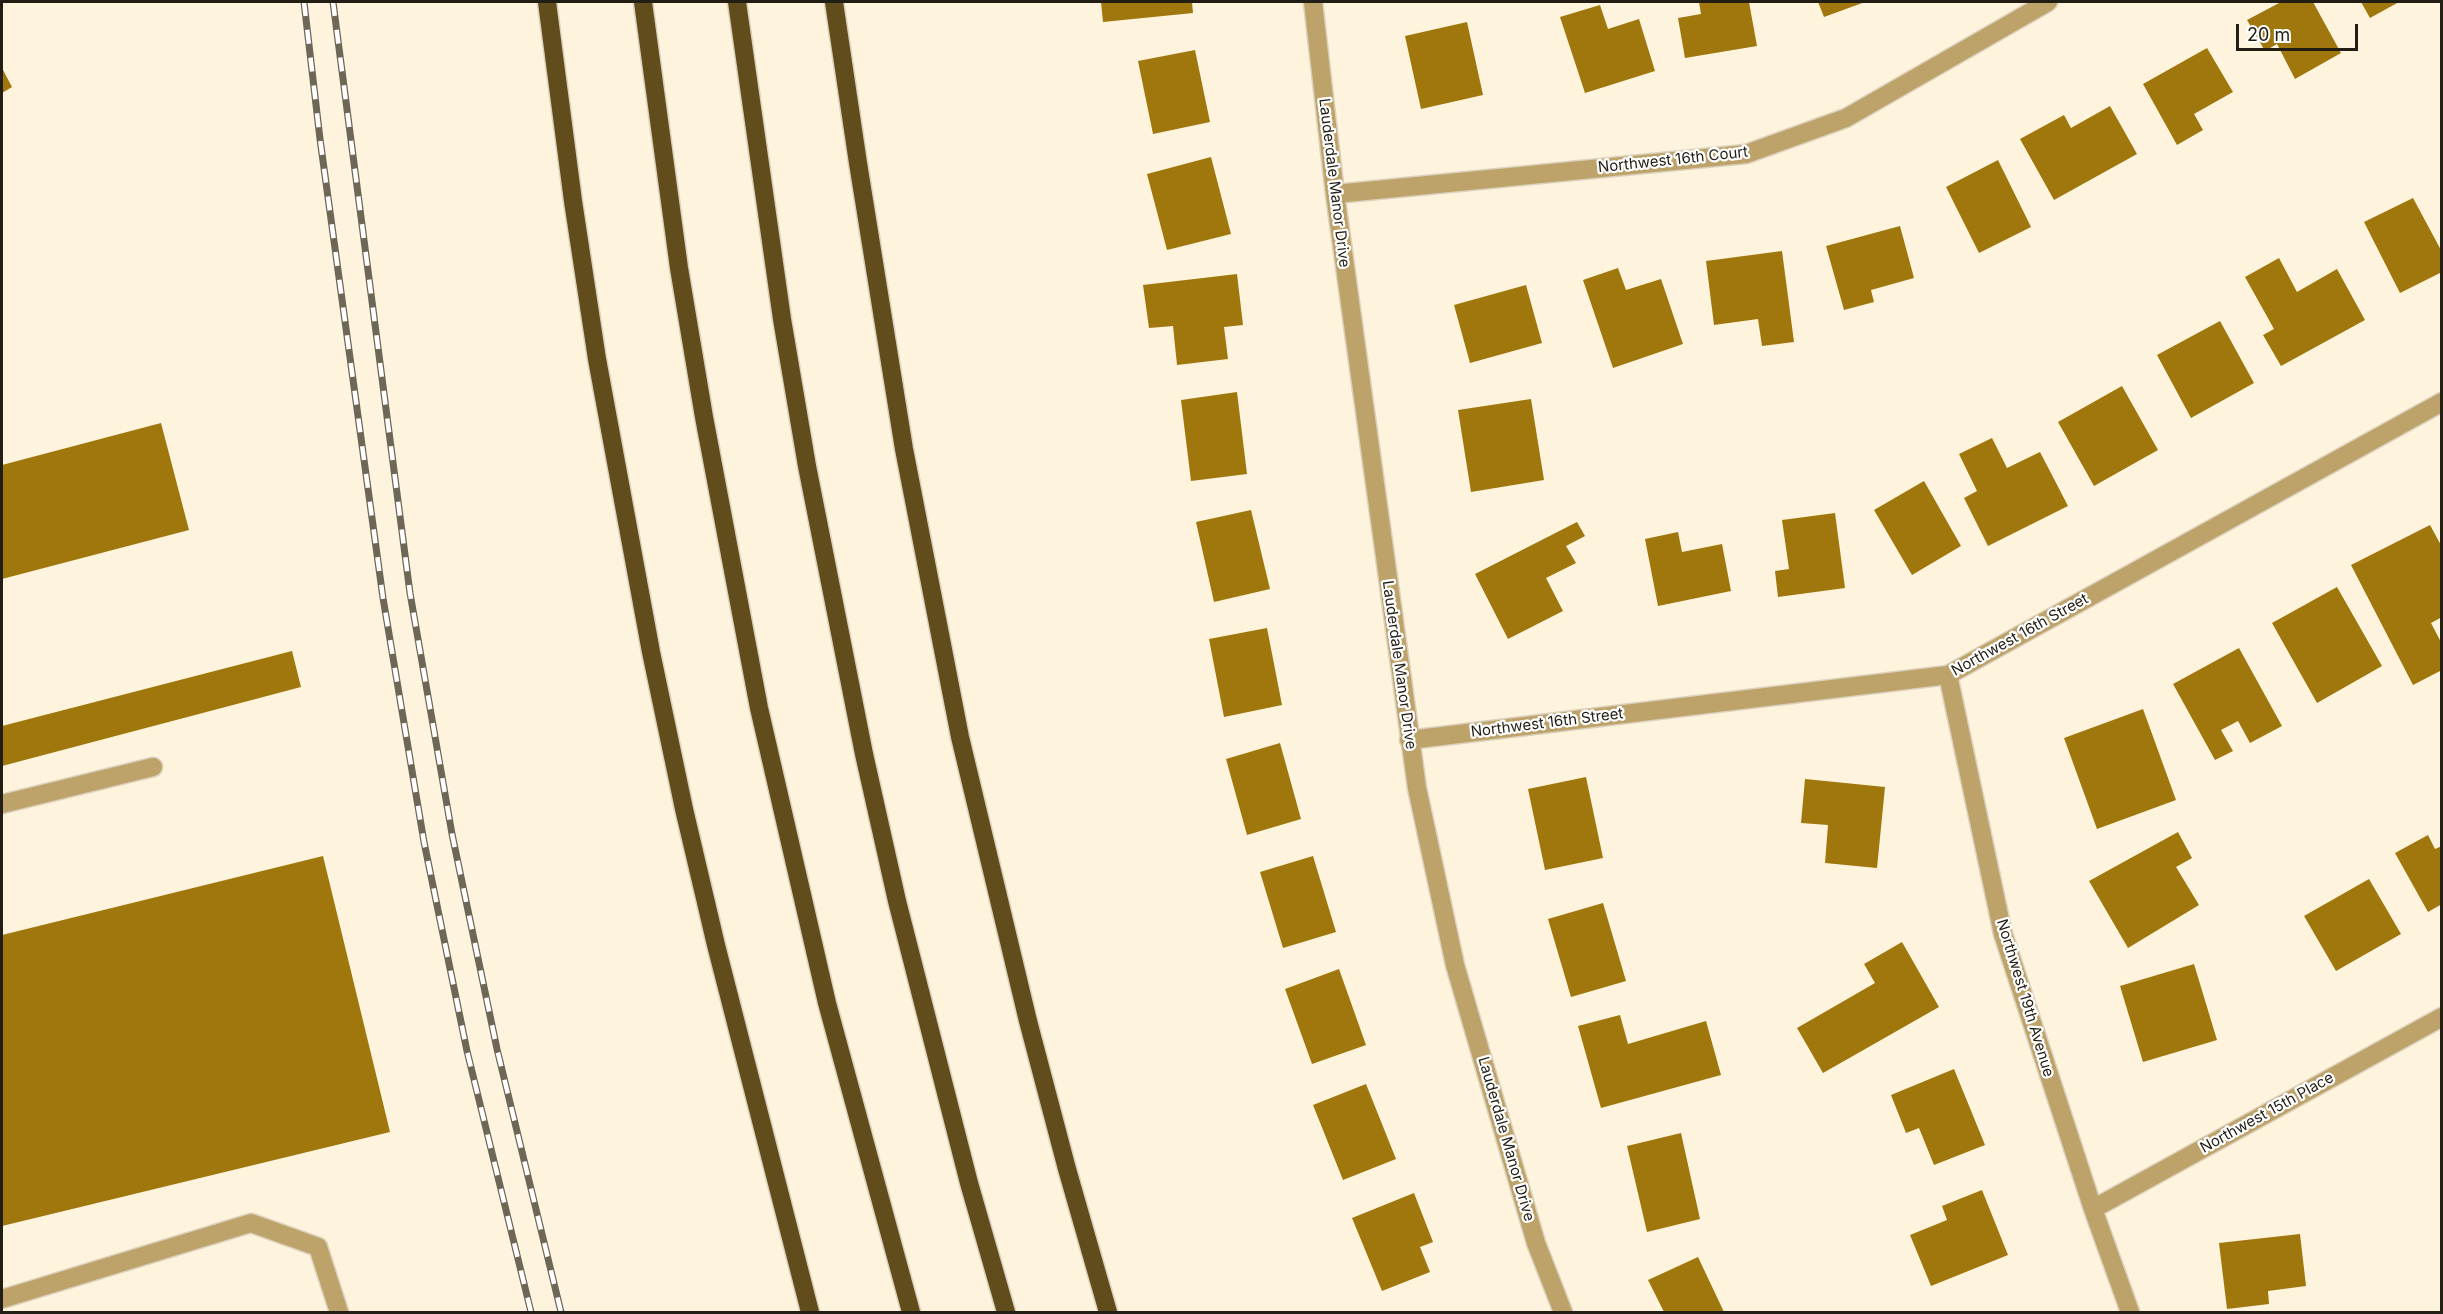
<!DOCTYPE html>
<html>
<head>
<meta charset="utf-8">
<style>
  body { margin:0 }
  #map { position:relative; width:2443px; height:1314px; overflow:hidden; background:#fef3dc; font-family:Inter,sans-serif }
  canvas { display:block }
  .frame { position:absolute; inset:0; border:3px solid #231e14; pointer-events:none }
  .scale { position:absolute; left:2236px; top:24px; width:122px; height:27px; box-sizing:border-box; border:3px solid #231e14; border-top:0; padding-left:8px; font-size:18px; line-height:21px; white-space:nowrap; color:#231e14; -webkit-text-stroke:4px #fff; paint-order:stroke }
</style>
</head>
<body>
<div id="map">
<canvas width="2443" height="1314"></canvas>
<div class="frame"></div>
<div class="scale">20 m</div>
</div>
<script>
const c = document.querySelector('canvas').getContext('2d');
c.lineJoin = 'round';
function fillPath(path, color) { c.fillStyle = color; c.fill(path, 'evenodd'); }
const toPath = rows => new Path2D(rows.map(r => 'M' + r).join(''));
function trace(path, color, width, dash) { c.strokeStyle = color; c.lineWidth = width; c.lineCap = dash ? 'butt' : 'round'; c.setLineDash(dash || []); c.stroke(path); }
function label(font, color, halo, rows, align = 'center') {
  c.font = font + ' Inter,sans-serif'; c.lineWidth = 4.5; c.setLineDash([]); c.textBaseline = 'middle'; c.strokeStyle = halo; c.fillStyle = color; for (const [text, x, y, turn = 0] of rows) {
    c.save(); c.translate(x, y); c.rotate((+turn || 0) * Math.PI / 180); c.textAlign = isNaN(turn) ? turn : align; if (halo) c.strokeText(text, 0, 0); c.fillText(text, 0, 0); c.restore();
  }
}
fillPath(toPath([
  [1101,2,1192,2,1193,13,1103,22],
  [1699,2,1749,2,1757,46,1685,58,1678,18,1701,14],
  [1818,2,1865,2,1824,17],
  [2281,2,2313,2,2341,53,2295,79,2277,44,2265,51,2247,20],
  [2361,2,2399,2,2370,18],
  [1600,5,1608,29,1639,19,1655,71,1585,93,1560,17],
  [1467,22,1483,95,1421,109,1405,36],
  [2207,48,2233,92,2194,114,2203,130,2177,145,2143,84],
  [1195,50,1210,122,1153,134,1138,61],
  [2,68,12,87,2,93],
  [2110,106,2137,154,2054,200,2020,139,2064,115,2071,128],
  [1211,157,1231,234,1167,250,1147,174],
  [1998,160,2031,227,1979,253,1946,187],
  [2413,198,2442,252,2442,272,2400,293,2364,222],
  [1900,226,1914,278,1871,290,1874,302,1844,310,1826,246],
  [1782,251,1794,342,1762,346,1758,319,1714,325,1706,261],
  [2279,258,2297,292,2337,269,2365,320,2281,366,2263,335,2274,329,2245,277],
  [1618,268,1626,290,1661,279,1683,344,1613,368,1583,280],
  [1237,274,1243,325,1224,327,1228,359,1177,365,1173,326,1149,328,1143,285],
  [1526,285,1542,343,1470,363,1454,305],
  [2220,321,2254,383,2191,418,2157,355],
  [2122,386,2158,450,2094,486,2058,422],
  [1237,392,1247,474,1191,481,1181,400],
  [1531,399,1544,480,1471,492,1458,410],
  [161,423,189,530,2,579,2,465],
  [1992,438,2007,468,2040,452,2068,506,1988,546,1964,498,1977,491,1959,454],
  [1924,481,1961,546,1912,575,1874,510],
  [1251,510,1270,589,1214,602,1196,522],
  [1835,513,1845,588,1778,597,1775,571,1789,569,1782,520],
  [1577,522,1585,536,1566,546,1576,563,1546,578,1563,611,1508,639,1475,574],
  [2430,525,2442,547,2442,617,2431,623,2442,644,2442,670,2413,685,2351,565],
  [1678,532,1682,552,1722,544,1731,591,1658,606,1645,539],
  [2337,587,2382,666,2317,703,2272,623],
  [1267,628,1282,705,1224,717,1209,639],
  [2239,648,2282,726,2250,743,2238,721,2221,730,2233,751,2215,760,2173,684],
  [292,651,301,687,2,766,2,726],
  [2143,709,2176,800,2097,829,2064,738],
  [1280,743,1301,819,1247,835,1226,759],
  [1586,777,1603,858,1545,870,1528,789],
  [1805,779,1885,787,1877,868,1825,863,1828,825,1801,823],
  [2178,832,2192,858,2176,867,2199,905,2128,948,2089,881],
  [2428,835,2435,849,2442,846,2442,904,2428,912,2395,853],
  [323,856,390,1132,2,1226,2,935],
  [1313,856,1336,932,1283,948,1260,872],
  [2369,879,2401,934,2336,971,2304,916],
  [1603,903,1626,981,1571,997,1548,919],
  [1902,942,1939,1007,1823,1073,1797,1028,1875,983,1864,964],
  [2194,964,2217,1040,2143,1062,2120,986],
  [1339,969,1366,1045,1312,1064,1285,989],
  [1620,1015,1628,1044,1706,1021,1721,1075,1601,1108,1578,1026],
  [1954,1069,1985,1145,1934,1165,1919,1128,1906,1133,1891,1095],
  [1366,1084,1396,1159,1343,1180,1313,1105],
  [1681,1133,1700,1219,1647,1232,1627,1146],
  [1982,1190,2008,1255,1931,1286,1910,1235,1947,1220,1942,1206],
  [1414,1193,1433,1242,1420,1247,1430,1272,1382,1291,1352,1218],
  [2300,1234,2306,1286,2268,1291,2269,1304,2227,1309,2219,1243],
  [1698,1257,1724,1312,1664,1312,1648,1280]
]), '#9f770d');
const lane = toPath([
  [2,804,153,767],
  [2,1299,251,1223,318,1247,339,1312]
]);
const street = toPath([
  [1313,2,1335,194,1417,788,1455,965,1536,1243,1563,1312],
  [1335,194,1746,154,1846,118,2048,2],
  [1948,675,2003,934,2093,1209,2130,1312],
  [1409,740,1948,675,2442,402],
  [2093,1209,2442,1017]
]);
const highway = toPath([
  [547,2,573,201,597,359,651,652,684,809,716,945,810,1312],
  [643,2,679,268,704,417,759,708,827,1003,911,1312],
  [737,2,782,319,807,466,864,754,897,901,969,1183,1006,1312],
  [834,2,858,163,904,449,960,737,1028,1021,1067,1169,1108,1312]
]);
trace(lane, '#dbd1bc', 21);
trace(street, '#dbd1bc', 21);
trace(highway, '#dbd1bc', 21);
trace(lane, '#bda26a', 18);
trace(street, '#bda26a', 18);
trace(highway, '#614c1b', 18);
const rail = toPath([
  [304,2,320,139,383,598,424,842,467,1051,531,1312],
  [333,2,410,593,452,834,497,1049,561,1312]
]);
trace(rail, '#6e6758', 7);
trace(rail, '#fff', 4.5, [14]);
label('15px', '#231e14', '#fff', [
  ["Northwest 16th Court",1673,160,-6],
  ["Lauderdale Manor Drive",1334,183,83],
  ["Northwest 16th Street",2020,635,-29],
  ["Lauderdale Manor Drive",1399,665,82],
  ["Northwest 16th Street",1547,723,-7],
  ["Northwest 19th Avenue",2025,998,73],
  ["Northwest 15th Place",2267,1113,-29],
  ["Lauderdale Manor Drive",1506,1139,74]
]);
</script>
</body>
</html>
